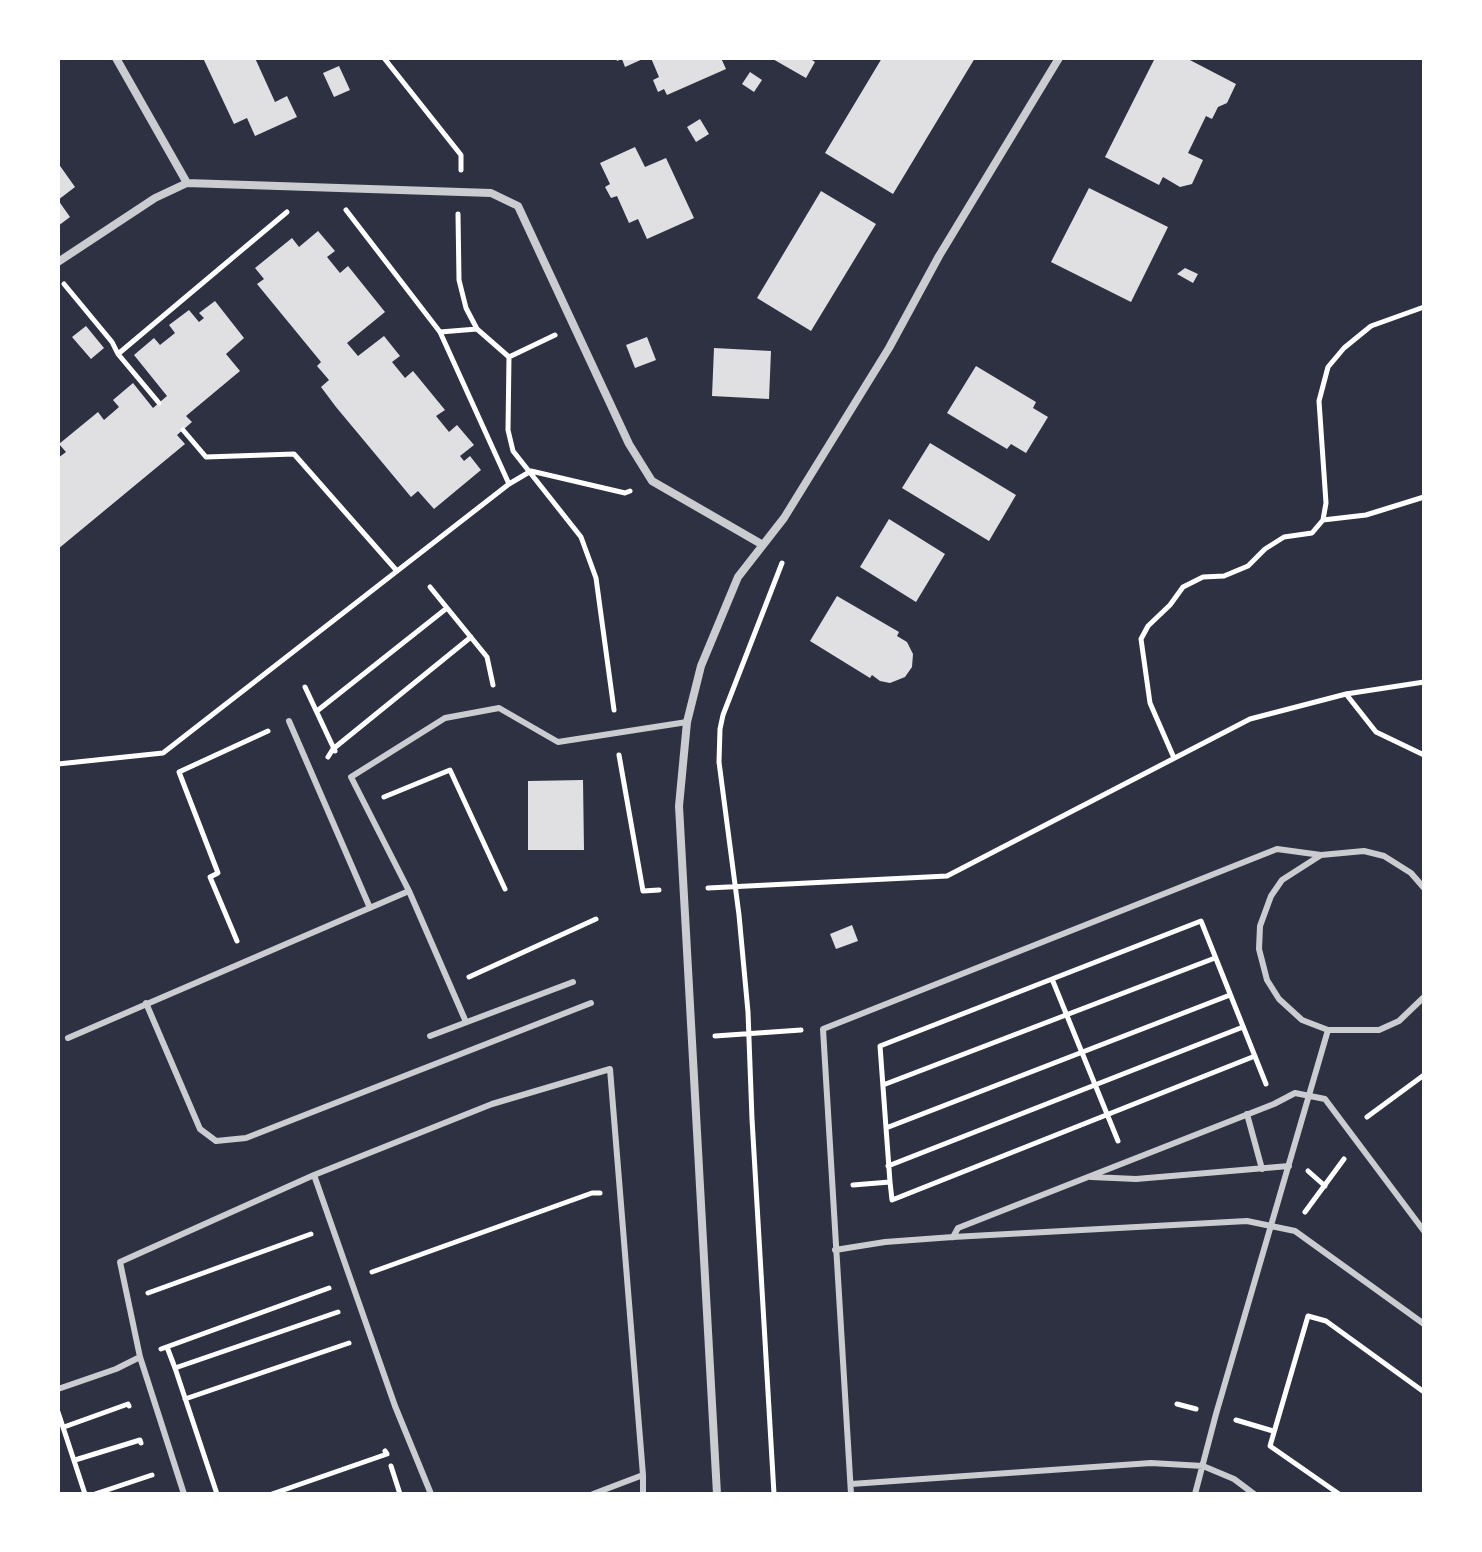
<!DOCTYPE html>
<html>
<head>
<meta charset="utf-8">
<style>
  body { margin:0 }
  #map { position:relative; width:1482px; height:1552px; overflow:hidden; background:#2d3142; font-family:"PT Sans",sans-serif }
  canvas { display:block }
  .frame { position:absolute; inset:0; border:60px solid #fff; pointer-events:none }
</style>
</head>
<body>
<div id="map">
<canvas width="1482" height="1552"></canvas>
<div class="frame"></div>
</div>
<script>
const c = document.querySelector('canvas').getContext('2d');
c.lineJoin = 'round';
function fillPath(path, color) { c.fillStyle = color; c.fill(path, 'evenodd'); }
const toPath = rows => new Path2D(rows.map(r => 'M' + r).join(''));
function trace(path, color, width, dash) { c.strokeStyle = color; c.lineWidth = width; c.lineCap = dash ? 'butt' : 'round'; c.setLineDash(dash || []); c.stroke(path); }
fillPath(toPath([
  [203,58,255,58,275,102,287,96,297,117,255,136,247,118,234,124],
  [616,58,645,58,625,67,622,59,617,61],
  [651,58,721,58,726,69,667,95,664,89,658,92,653,80,659,77],
  [771,58,809,58,815,62,806,78],
  [882,58,975,58,893,194,825,153],
  [1155,58,1186,58,1236,84,1227,103,1218,107,1212,119,1206,116,1188,153,1203,160,1192,184,1180,187,1163,177,1159,185,1105,157],
  [339,66,350,90,334,97,323,73],
  [750,72,762,80,754,92,742,84],
  [700,119,709,134,696,142,687,127],
  [635,147,645,167,666,158,694,218,647,239,638,219,629,223,617,196,611,198,605,187,610,184,600,163],
  [58,163,75,187,58,200],
  [1089,188,1168,227,1131,302,1051,262],
  [821,191,876,224,811,331,757,298],
  [58,200,70,217,58,226],
  [318,231,335,251,327,257,340,273,348,266,385,312,347,343,358,356,384,336,400,356,392,362,405,378,413,371,445,410,436,416,449,432,457,425,474,445,460,456,464,461,470,456,481,470,434,509,418,491,411,497,336,407,321,387,329,380,317,366,321,362,257,284,264,279,255,268,292,238,299,247],
  [1185,268,1198,274,1193,283,1177,274],
  [215,301,244,338,226,354,240,371,186,416,192,422,177,435,185,444,58,549,58,458,66,452,59,444,98,412,104,420,119,407,113,400,133,383,153,408,167,396,134,355,154,338,160,345,175,333,169,325,189,310,199,322,204,318,199,313],
  [86,326,104,348,91,359,72,337],
  [647,337,656,360,635,368,626,345],
  [714,348,771,351,769,399,712,396],
  [976,366,1036,402,1033,408,1048,417,1026,453,1011,444,1007,449,947,413],
  [930,443,1016,495,989,541,902,488],
  [889,519,945,554,916,602,860,567],
  [837,596,899,632,897,636,907,642,913,654,912,667,905,677,890,683,880,681,872,675,870,678,810,641],
  [583,780,584,850,528,850,528,781],
  [852,925,858,941,836,949,830,934]
]), '#e0e0e3');
trace(toPath([
  [384,58,461,155,461,170],
  [346,210,440,332,477,329],
  [458,214,459,280,466,308,477,329,509,357,508,430,513,451,581,537,596,578,614,710],
  [64,284,112,342,118,354,287,212],
  [440,332,509,484],
  [118,354,159,403],
  [509,357,555,335],
  [183,430,206,457,294,454,397,571],
  [1323,520,1366,515,1424,497],
  [430,587,487,657,493,685],
  [305,687,335,751],
  [1346,694,1376,732,1424,755],
  [317,711,447,608],
  [619,755,643,891,659,890],
  [328,757,333,749,471,637],
  [1174,758,1150,703,1141,639,1148,626,1170,605,1183,587,1203,577,1224,576,1248,566,1265,549,1284,537,1312,533,1323,520,1326,503,1319,401,1328,367,1344,348,1371,326,1424,307],
  [58,764,163,753,509,484,531,471,625,493,630,491],
  [384,797,450,770,505,889],
  [708,888,947,876,1250,719,1346,694,1424,682],
  [237,941,210,877,218,873,179,772,268,731],
  [469,977,596,919],
  [1052,979,1118,1141],
  [715,1036,801,1030],
  [883,1085,1215,958],
  [1367,1117,1424,1075],
  [886,1128,1230,995],
  [888,1166,1243,1027],
  [1308,1171,1325,1186],
  [890,1182,892,1200,1255,1056],
  [853,1185,890,1182,880,1046,1201,921,1266,1084],
  [1305,1212,1344,1159],
  [372,1272,592,1193,600,1193],
  [148,1293,311,1234],
  [167,1347,175,1368,338,1312],
  [161,1349,329,1288],
  [175,1368,217,1494],
  [185,1399,349,1343],
  [1177,1404,1196,1409],
  [58,1412,85,1494],
  [1236,1420,1273,1431],
  [64,1427,128,1404,129,1406],
  [75,1460,140,1440,141,1443],
  [391,1466,400,1494],
  [95,1494,152,1475],
  [272,1494,387,1454,385,1451],
  [774,1494,752,1119,748,1012,739,915,719,762,720,729,723,715,782,563],
  [1339,1494,1270,1446,1308,1316,1326,1321,1424,1392]
]), '#fff', 5);
trace(toPath([
  [289,721,370,908],
  [1424,888,1411,873,1384,856,1364,851,1321,855,1282,880,1271,896,1260,926,1259,949,1267,980,1279,999,1302,1020,1328,1030,1379,1030,1399,1021,1424,997],
  [409,891,466,1022],
  [146,1003,200,1129,216,1141,246,1138,591,1003],
  [430,1036,573,982],
  [68,1038,409,891,351,777,445,718,499,708,558,742,687,722],
  [1247,1114,1262,1169],
  [314,1175,395,1406,431,1494],
  [1091,1177,1136,1179,1289,1166],
  [953,1237,958,1228,1274,1104,1295,1093,1325,1099,1424,1231],
  [835,1250,885,1242,953,1237,1247,1221,1295,1231,1424,1324],
  [58,1389,116,1369,140,1357],
  [851,1484,1151,1463,1203,1466,1234,1479,1254,1494],
  [184,1494,140,1357,120,1262,314,1175,492,1104,610,1069,643,1475],
  [593,1494,643,1475,643,1494],
  [851,1494,823,1029,1277,849,1321,855],
  [1195,1494,1216,1414,1328,1030]
]), '#caccd0', 6);
trace(toPath([
  [116,58,187,183,491,193,518,206,629,444,652,481,763,545],
  [58,262,155,198,187,183],
  [717,1494,679,806,687,722,701,666,738,577,784,518,889,348,939,256,1059,58]
]), '#caccd0', 8);
</script>
</body>
</html>
